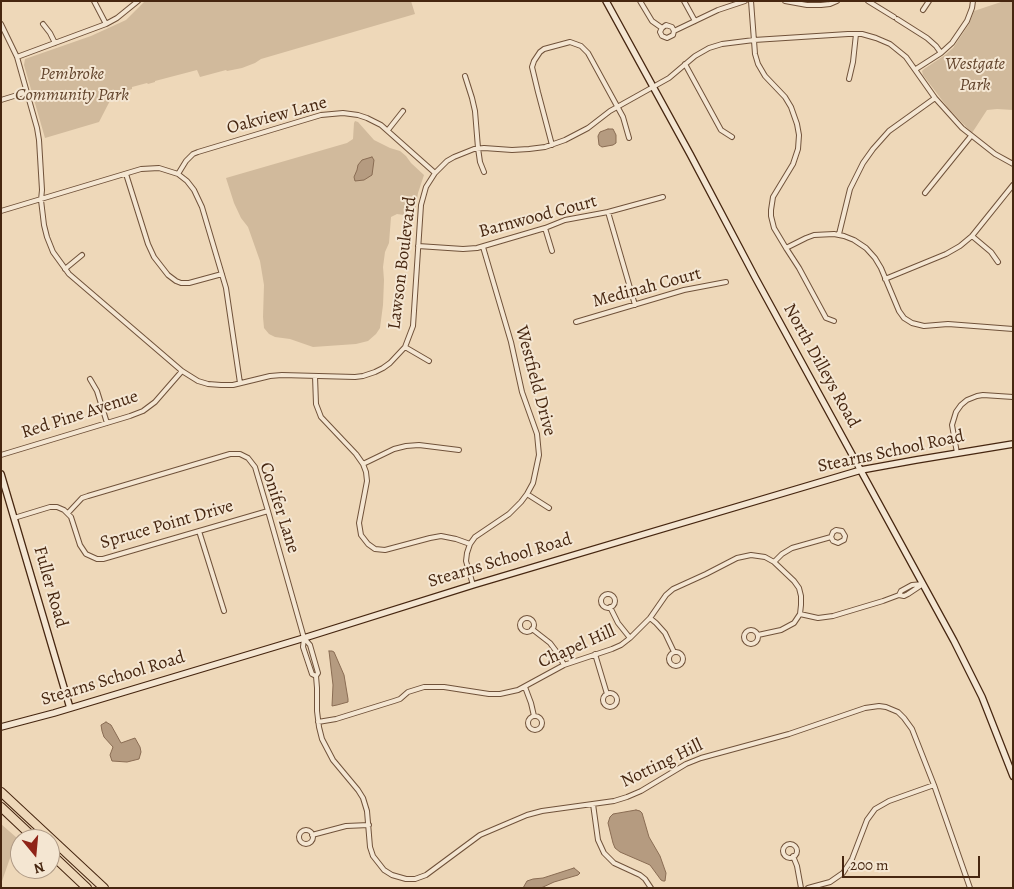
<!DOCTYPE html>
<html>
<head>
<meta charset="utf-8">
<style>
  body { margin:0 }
  #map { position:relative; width:1014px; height:889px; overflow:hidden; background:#eed8b9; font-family:Alegreya,serif }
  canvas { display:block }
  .frame { position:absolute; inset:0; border:2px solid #462610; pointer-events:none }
  .north { position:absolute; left:10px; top:829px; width:50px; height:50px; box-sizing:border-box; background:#f4e6d2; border:1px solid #ae9984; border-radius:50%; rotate:163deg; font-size:14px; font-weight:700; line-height:20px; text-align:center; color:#462610 }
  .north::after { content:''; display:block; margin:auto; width:18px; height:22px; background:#8f2418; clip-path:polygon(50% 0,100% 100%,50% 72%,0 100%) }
  .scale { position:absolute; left:842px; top:856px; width:138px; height:22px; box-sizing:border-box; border:2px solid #462610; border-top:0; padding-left:6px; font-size:15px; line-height:18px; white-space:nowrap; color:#462610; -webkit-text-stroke:4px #f4e6d2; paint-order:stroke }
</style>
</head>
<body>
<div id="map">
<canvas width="1014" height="889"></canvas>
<div class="frame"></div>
<div class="north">N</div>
<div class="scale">200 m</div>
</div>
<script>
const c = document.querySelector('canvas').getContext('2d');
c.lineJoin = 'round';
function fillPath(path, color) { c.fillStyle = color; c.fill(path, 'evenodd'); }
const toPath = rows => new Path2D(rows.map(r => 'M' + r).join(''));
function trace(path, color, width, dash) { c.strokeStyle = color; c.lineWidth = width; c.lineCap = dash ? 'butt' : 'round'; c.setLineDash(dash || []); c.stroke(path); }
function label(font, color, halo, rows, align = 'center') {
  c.font = font + ' Alegreya,serif'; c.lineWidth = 4; c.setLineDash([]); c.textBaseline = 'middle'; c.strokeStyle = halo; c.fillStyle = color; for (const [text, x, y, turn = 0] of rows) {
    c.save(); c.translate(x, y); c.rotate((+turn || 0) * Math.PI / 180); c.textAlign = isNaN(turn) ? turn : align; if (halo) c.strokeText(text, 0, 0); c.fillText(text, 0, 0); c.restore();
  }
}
fillPath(toPath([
  [145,1,411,1,415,14,261,59,255,63,242,68,227,71,226,70,200,77,197,70,155,81,155,82,148,84,147,83,132,87,132,89,120,93,119,90,115,91,99,122,45,138,24,65,25,59,91,36,126,20],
  [1004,1,1013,1,1013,110,997,109,987,110,972,133,948,108,923,75,922,71,924,69,945,55,953,48,969,24,974,11],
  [355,121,358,122,374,140,390,148,400,151,406,156,411,163,424,175,418,193,415,212,413,216,409,217,404,215,397,214,391,217,389,243,385,252,383,267,384,280,383,305,380,328,376,334,368,341,356,344,313,347,290,339,275,337,269,334,264,328,263,317,264,285,260,261,248,227,241,218,234,203,226,178,347,143,353,139,354,123],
  [1,824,17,838,1,884]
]), '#d1ba9c');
const water = toPath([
  [608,129,613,129,616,135,616,143,613,145,602,147,599,145,598,136,600,132,608,129],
  [372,157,374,160,372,175,364,180,355,181,354,177,357,170,358,165,362,160,372,157],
  [329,651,332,651,334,652,344,675,348,699,348,702,337,705,332,706,333,685,329,651],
  [106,722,111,725,121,743,135,738,140,747,141,752,139,759,127,762,112,761,110,755,113,747,104,737,102,731,101,725,106,722],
  [636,810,640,811,642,813,649,837,660,856,666,873,665,881,663,881,661,880,650,865,620,852,615,848,613,843,608,823,610,817,613,814,636,810],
  [574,868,580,873,578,875,554,882,541,888,523,888,527,881,533,879,543,878,574,868]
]);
fillPath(water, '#b59b80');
trace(water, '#896c53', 1);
const street = toPath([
  [94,1,106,24],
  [640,1,652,21,662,28],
  [684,1,695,21],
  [751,1,755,54,758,64,765,76,785,97,791,107,797,124,799,135,798,149,793,164,773,197,771,210,771,216,774,228,786,248,799,268,826,318,834,321],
  [785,1,807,5,821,5,830,4,837,1],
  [868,1,894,17],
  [923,10,929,1],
  [897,19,927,38,936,46,941,53],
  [1,24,17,57,37,128,39,140,42,190,41,200,44,225,47,237,53,252,69,274,182,371,198,381,208,384,221,385,233,385,270,376,282,375,355,377,363,376,375,372,383,368,390,363,405,347,413,326,421,205,426,187,435,173,447,161,454,157,474,149,484,148,512,150,529,149,545,147,565,140,588,128,610,111,669,78,695,56,709,48,722,44,754,40,848,34,862,34,876,38,890,44,906,57,935,98,962,128,995,154,1013,164],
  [43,24,50,33,55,43],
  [662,28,660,32,662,36,667,38,673,35,674,31,718,10,745,1],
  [662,28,666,25,672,27,674,31],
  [17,57,106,24,117,18,138,1],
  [685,64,721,130,732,137],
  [916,69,941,53,952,43,967,21,972,8,973,1],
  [465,76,472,98,475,111,478,148,480,162,484,172],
  [849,79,853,62,856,34],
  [1,100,27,92],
  [388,130,403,111],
  [552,145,538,92,532,67,534,61,540,52,544,49,570,42,581,46,588,53,623,117,629,138],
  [126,174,148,244,154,257,168,275,176,281,181,283,189,283,222,274],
  [178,174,186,161,193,154,198,152,321,115,343,113,358,115,367,118,381,125,435,173],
  [925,193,971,136],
  [1,211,141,169,159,168,178,174,187,181,194,190,202,207,226,288,240,383],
  [608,212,635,305],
  [545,228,552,251],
  [839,234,850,189,863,163,873,149,889,131,935,98],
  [972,236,991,252,998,262],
  [418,246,463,249,477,248,545,228,565,220,608,212,663,197],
  [786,248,806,238,814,235,834,234,844,236,854,240,866,248,875,258,881,268,899,311,904,318,912,323,924,326,948,324,1013,329],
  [65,269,82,255],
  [885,279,946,254,960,246,972,236,1013,185],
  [576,322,684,290,726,282],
  [405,347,429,361],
  [315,376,316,404,321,417,356,454,363,464,366,472,367,481,359,523,361,535,368,544,375,549,385,550,430,538,441,536,456,539,470,544],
  [90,379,97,391,107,423],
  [957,453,952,425,956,412,961,405,967,400,977,396,983,395,1013,397],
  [1,455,130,416,143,411,155,402,182,371],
  [363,464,394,449,406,446,419,445,459,450],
  [527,494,549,508],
  [68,513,82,498,88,496,230,454,240,454,248,458,255,467,268,511,304,638,303,647,312,674,316,676],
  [14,518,50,507,57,507,64,510,71,517,80,545,86,554,97,559,103,559,268,511],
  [199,531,224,611],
  [774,562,782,554,792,548,831,537,833,532,836,530,842,531,845,536,844,540,838,543,833,541,831,537],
  [473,585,466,561,467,553,470,544,475,537,509,514,521,502,527,494,533,483,539,455,537,434,522,392,511,342,483,247],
  '601 601a7 7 0 1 1 14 0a7 7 0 1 1-14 0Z',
  [899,595,904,596,908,594,923,584],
  [610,607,618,623,630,638],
  [800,614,818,618,833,616,883,601,899,595,901,591,912,585,923,584],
  [650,618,656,623,665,633,674,652],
  '520 625a7 7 0 1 1 14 0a7 7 0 1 1-14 0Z',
  [532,629,550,643,559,655,564,665],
  '744 637a7 7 0 1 1 14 0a7 7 0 1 1-14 0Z',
  [304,638,310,645,318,673,316,676,317,688,317,711,319,727,322,739,333,760,358,790,363,798,367,811,370,847,373,856,384,870,392,875,406,879,415,879,426,875,480,835,527,815,542,811,614,801,627,797,641,791,686,764,701,758,789,734,865,708,879,706,886,707,898,712,904,718,912,729,934,785,970,888],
  '669 659a7 7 0 1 1 14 0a7 7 0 1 1-14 0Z',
  [595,654,607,694],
  [525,687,531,703,534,716],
  '603 700a7 7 0 1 1 14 0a7 7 0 1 1-14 0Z',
  '528 723a7 7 0 1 1 14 0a7 7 0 1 1-14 0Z',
  [318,722,336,719,394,701,400,699,408,692,424,687,444,687,489,694,500,694,518,690,564,665,612,649,621,645,630,638,650,618,666,595,673,589,706,574,737,558,751,555,765,557,774,562,794,581,799,588,801,596,801,605,800,614,794,623,781,630,758,635],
  [593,804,598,840,604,853,614,863,640,875,645,879,651,888],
  '299 837a7 7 0 1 1 14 0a7 7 0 1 1-14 0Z',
  [312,835,346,826,369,825],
  '783 851a7 7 0 1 1 14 0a7 7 0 1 1-14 0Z',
  [793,856,797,866,801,888],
  [808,888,830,882,843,873,852,859,867,820,875,809,889,801,934,785]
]);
const secondary = toPath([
  [606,1,690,154,755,277,954,641,982,697,1013,776],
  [1,474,70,708],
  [1,727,54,713,304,638,473,585,861,470,916,460,1013,444]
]);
const highway = toPath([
  [1,792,104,888],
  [1,807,35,839],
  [50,853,87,888]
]);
trace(street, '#70523a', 6);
trace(secondary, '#462610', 8);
trace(highway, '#462610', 10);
trace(street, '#f4e6d2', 4);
trace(secondary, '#f4e6d2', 5.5);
trace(highway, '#eed8b9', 8);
label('italic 18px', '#62442c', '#f4e6d2', [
  ["Westgate",975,65],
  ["Park",975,86],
  ["Pembroke",72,75],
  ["Community Park",72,96]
]);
label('18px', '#462610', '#f4e6d2', [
  ["Oakview Lane",277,116,-15],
  ["Barnwood Court",538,217,-15],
  ["Lawson Boulevard",403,263,-83],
  ["Medinah Court",647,288,-15],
  ["North Dilleys Road",821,366,61],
  ["Westfield Drive",535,381,75],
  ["Red Pine Avenue",80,415,-18],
  ["Stearns School Road",891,452,-12],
  ["Conifer Lane",279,508,72],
  ["Spruce Point Drive",167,525,-16],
  ["Stearns School Road",500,561,-17],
  ["Fuller Road",50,587,74],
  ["Chapel Hill",577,647,-24],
  ["Stearns School Road",113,679,-17],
  ["Notting Hill",662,764,-26]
]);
</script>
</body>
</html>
